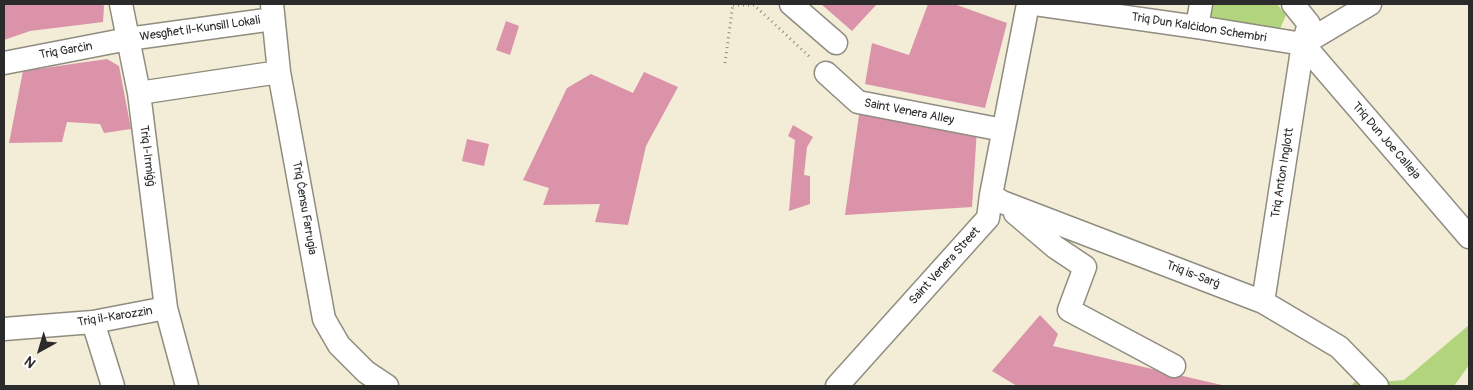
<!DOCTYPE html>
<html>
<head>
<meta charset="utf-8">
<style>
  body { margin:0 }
  #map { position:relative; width:1473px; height:390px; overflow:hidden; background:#f3ecd6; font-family:Pangolin,sans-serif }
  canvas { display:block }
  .frame { position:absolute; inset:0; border:5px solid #2b2b2b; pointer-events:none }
  .north { position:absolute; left:15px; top:325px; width:50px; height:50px; -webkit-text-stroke:4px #fff; paint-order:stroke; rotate:219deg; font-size:14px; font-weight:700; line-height:20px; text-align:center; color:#2b2b2b }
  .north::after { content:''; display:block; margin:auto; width:18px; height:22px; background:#2b2b2b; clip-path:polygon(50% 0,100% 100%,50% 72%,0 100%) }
</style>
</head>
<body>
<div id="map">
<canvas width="1473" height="390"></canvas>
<div class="frame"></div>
<div class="north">N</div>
</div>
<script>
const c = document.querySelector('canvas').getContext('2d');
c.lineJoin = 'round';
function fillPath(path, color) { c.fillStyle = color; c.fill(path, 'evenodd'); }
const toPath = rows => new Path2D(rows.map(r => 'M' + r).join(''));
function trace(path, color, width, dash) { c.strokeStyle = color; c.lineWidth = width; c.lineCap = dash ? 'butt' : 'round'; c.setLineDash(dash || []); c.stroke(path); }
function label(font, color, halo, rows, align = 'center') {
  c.font = font + ' Pangolin,sans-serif'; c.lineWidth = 4.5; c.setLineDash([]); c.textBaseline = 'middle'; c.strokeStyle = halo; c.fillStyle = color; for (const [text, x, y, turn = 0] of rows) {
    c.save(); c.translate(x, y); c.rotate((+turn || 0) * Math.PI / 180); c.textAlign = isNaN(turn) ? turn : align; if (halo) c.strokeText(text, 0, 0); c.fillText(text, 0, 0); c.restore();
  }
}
fillPath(toPath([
  [1211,4,1277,4,1286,15,1280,29,1209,17],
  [1469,325,1469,365,1454,386,1351,386,1360,376,1369,383,1404,380]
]), '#b1d47d');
fillPath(toPath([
  [4,4,102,4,104,6,103,22,30,31,4,40],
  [821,4,877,4,852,31],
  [928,4,954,4,1007,23,985,108,865,84,872,43,909,55],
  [506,21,519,26,510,55,496,50],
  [107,59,119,66,131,129,104,133,100,124,67,122,62,142,9,143,23,71],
  [644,72,678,87,646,146,628,225,595,222,600,204,543,205,549,188,523,180,567,88,591,74,633,93],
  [860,108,977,129,972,207,845,215],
  [793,125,813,137,807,147,804,175,810,176,810,204,789,211,795,140,788,136],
  [467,139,489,144,484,166,462,161],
  [1040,315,1058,334,1053,346,1226,386,1017,386,992,371]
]), '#da93a9');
const minor = toPath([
  [121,4,139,93,166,308,187,386],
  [272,4,279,72,324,319,339,345,366,372,387,386],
  [791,4,836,43],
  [1035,4,1197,27,1303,44],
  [1197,27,1201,4],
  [1303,44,1469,237],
  [1303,44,1370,4],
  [4,63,128,39,273,19],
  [826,73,858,102,1003,130],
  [139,93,279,72],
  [991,195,1002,202,1263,302,1339,347,1377,386],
  [1015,213,1055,247,1085,267,1069,310,1174,366],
  [1263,302,1303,44,1309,24,1293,4],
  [93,322,113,386],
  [4,329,93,322,166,308],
  [837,386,988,218,991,195,1028,4]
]);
trace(minor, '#8f8c80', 25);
trace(toPath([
  [733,5,754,5,811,58],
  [725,63,733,4]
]), '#8f8c80', 3, [1, 4]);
trace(minor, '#fff', 22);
label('12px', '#2b2b2b', '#fff', [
  ["Triq Dun Kalċidon Schembri",1199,28,9],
  ["Wesgħet il-Kunsill Lokali",200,29,-8],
  ["Triq Garċin",66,51,-10],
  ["Saint Venera Alley",909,112,11],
  ["Triq Dun Joe Calleja",1386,141,49],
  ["Triq l-Irmiġġ",147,156,83],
  ["Triq Anton Inglott",1283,173,-81],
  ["Triq Ċensu Farrugia",304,208,80],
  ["Saint Venera Street",945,266,-48],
  ["Triq is-Sarġ",1193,275,21],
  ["Triq il-Karozzin",115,317,-9]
]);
</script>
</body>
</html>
